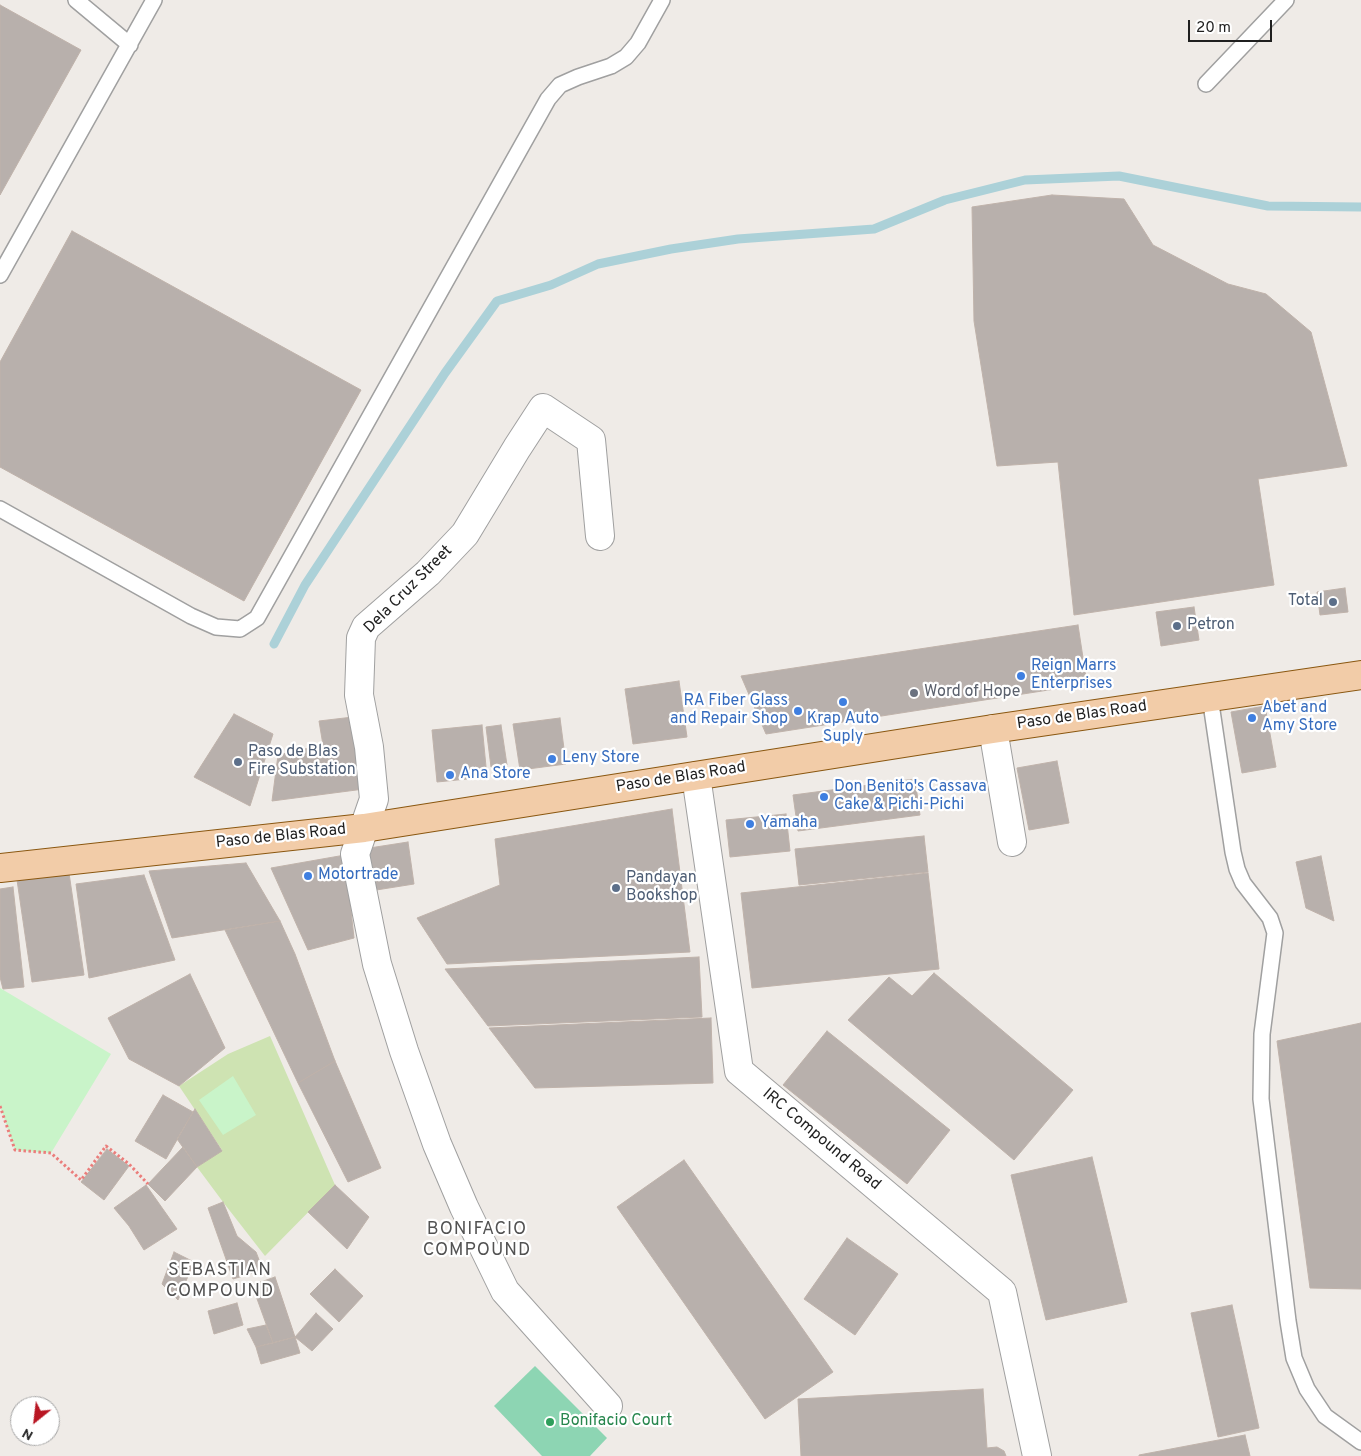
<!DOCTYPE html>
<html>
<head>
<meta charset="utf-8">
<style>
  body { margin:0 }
  #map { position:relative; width:1361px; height:1456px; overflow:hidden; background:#efebe7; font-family:Overpass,sans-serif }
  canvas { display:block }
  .north { position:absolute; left:10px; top:1396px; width:50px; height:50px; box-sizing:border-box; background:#fff; border:1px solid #a5a5a5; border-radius:50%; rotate:209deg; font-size:14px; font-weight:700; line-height:20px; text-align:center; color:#1f1f1f }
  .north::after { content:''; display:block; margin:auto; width:18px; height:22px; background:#b91623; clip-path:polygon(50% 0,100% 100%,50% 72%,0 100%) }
  .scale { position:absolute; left:1188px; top:20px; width:84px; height:22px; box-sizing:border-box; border:2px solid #1f1f1f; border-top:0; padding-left:6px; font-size:15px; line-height:18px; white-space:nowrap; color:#1f1f1f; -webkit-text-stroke:4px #fff; paint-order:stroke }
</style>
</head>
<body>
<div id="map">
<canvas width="1361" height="1456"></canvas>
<div class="north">N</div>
<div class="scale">20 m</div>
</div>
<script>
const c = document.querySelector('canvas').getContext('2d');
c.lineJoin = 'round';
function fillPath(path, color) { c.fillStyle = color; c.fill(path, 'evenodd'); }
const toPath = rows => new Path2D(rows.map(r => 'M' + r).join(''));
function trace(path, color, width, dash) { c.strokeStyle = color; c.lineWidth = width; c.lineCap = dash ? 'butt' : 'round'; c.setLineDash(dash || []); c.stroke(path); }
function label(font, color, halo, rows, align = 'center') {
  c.font = font + ' Overpass,sans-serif'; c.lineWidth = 4.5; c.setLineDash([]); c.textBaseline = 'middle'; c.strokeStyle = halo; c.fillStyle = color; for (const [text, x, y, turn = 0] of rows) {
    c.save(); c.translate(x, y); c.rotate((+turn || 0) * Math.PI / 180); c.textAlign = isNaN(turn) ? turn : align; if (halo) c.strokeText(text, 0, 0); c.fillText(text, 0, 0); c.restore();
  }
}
fillPath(toPath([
  [270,1036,335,1185,265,1256,223,1202,197,1167,222,1150,179,1086,228,1054]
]), '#cee3b2');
fillPath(toPath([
  [0,988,111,1054,51,1153,15,1150,0,1106],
  [233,1076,256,1115,223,1135,199,1100]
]), '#c9f4c9');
fillPath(toPath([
  [535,1366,607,1438,590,1456,542,1456,494,1406]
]), '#8dd5b3');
trace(toPath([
  [274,644,305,585,445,373,497,301,551,285,598,264,671,249,738,239,874,229,945,200,1025,180,1119,176,1268,206,1361,207]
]), '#acd1d8', 9);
const building = toPath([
  [0,5,81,50,0,195,0,5],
  [1052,195,1124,199,1153,245,1228,284,1266,294,1311,332,1347,466,1258,479,1274,585,1074,615,1058,462,997,466,974,321,972,207,1052,195],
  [72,231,361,390,244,601,0,467,0,362,72,231],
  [1345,588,1348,612,1320,615,1317,592,1345,588],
  [1194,607,1199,640,1161,646,1156,612,1194,607],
  [1078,625,1087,684,766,734,741,676,1078,625],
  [679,681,687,737,633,744,625,689,679,681],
  [1265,706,1276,767,1242,773,1231,712,1265,706],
  [234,714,273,734,250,806,194,777,234,714],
  [353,717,364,789,272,801,278,755,323,745,319,721,353,717],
  [560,718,566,764,520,770,513,724,560,718],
  [482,725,487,777,437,782,432,730,482,725],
  [501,725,507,765,491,767,486,727,501,725],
  [1057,761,1069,823,1029,830,1017,768,1057,761],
  [915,779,920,815,798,831,793,795,915,779],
  [672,809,690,952,447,964,417,918,500,885,495,839,672,809],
  [786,814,790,851,730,857,726,820,786,814],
  [924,836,928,872,799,885,795,849,924,836],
  [408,842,414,884,370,891,363,849,408,842],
  [345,855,354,938,308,950,271,868,345,855],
  [1321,856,1334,921,1306,908,1296,862,1321,856],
  [246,863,280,921,172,938,149,871,246,863],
  [69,873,84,975,32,982,17,880,69,873],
  [928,873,939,969,752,988,741,893,928,873],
  [144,875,175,960,89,978,76,884,144,875],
  [13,887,24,987,3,989,0,977,0,889,13,887],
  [280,921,295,954,335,1061,298,1083,225,930,280,921],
  [699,957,702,1017,488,1026,445,969,699,957],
  [934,973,1073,1090,1014,1160,848,1020,889,977,912,996,934,973],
  [190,974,225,1048,179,1086,129,1059,108,1018,190,974],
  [711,1018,713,1083,535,1088,489,1028,711,1018],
  [1361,1023,1361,1289,1310,1288,1277,1041,1361,1023],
  [827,1031,950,1130,907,1184,783,1085,827,1031],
  [335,1061,381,1168,348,1182,298,1083,335,1061],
  [163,1095,193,1112,166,1159,135,1141,163,1095],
  [195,1109,222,1151,197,1167,177,1139,195,1109],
  [183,1147,197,1167,165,1201,148,1184,183,1147],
  [107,1149,129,1166,104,1200,81,1182,107,1149],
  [1092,1157,1127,1302,1046,1320,1011,1175,1092,1157],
  [684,1160,833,1372,765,1419,617,1207,684,1160],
  [146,1185,177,1229,144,1250,129,1226,114,1208,146,1185],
  [335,1185,369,1217,347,1249,308,1212,335,1185],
  [223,1202,237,1236,256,1252,263,1270,233,1279,208,1208,223,1202],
  [847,1238,898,1274,855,1335,804,1299,847,1238],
  [174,1252,194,1262,178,1300,162,1284,174,1252],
  [335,1269,363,1296,339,1322,310,1294,335,1269],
  [275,1277,295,1337,273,1343,252,1285,275,1277],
  [237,1303,243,1325,214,1334,208,1311,237,1303],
  [1232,1305,1259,1428,1218,1437,1191,1313,1232,1305],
  [316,1313,333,1329,312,1351,295,1337,316,1313],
  [266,1325,273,1343,256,1347,247,1329,266,1325],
  [295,1337,300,1353,261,1364,256,1347,295,1337],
  [983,1389,987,1448,997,1447,1004,1451,1006,1456,801,1456,798,1399,983,1389],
  [1245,1435,1250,1456,1139,1456,1139,1455,1245,1435]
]);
fillPath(building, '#b8b0ac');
trace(building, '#bfb2aa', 1);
const service = toPath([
  [76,0,130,45],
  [1206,84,1286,0],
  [0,275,154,0],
  [0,509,191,616,216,627,240,629,257,618,548,99,560,85,578,77,611,66,626,57,638,43,662,0],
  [1210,697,1233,852,1237,869,1243,883,1270,918,1275,933,1262,1034,1261,1099,1288,1321,1294,1358,1307,1389,1325,1416,1361,1442]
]);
const minor = toPath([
  [600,536,591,440,543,408,517,448,465,534,428,573,366,627,361,638,359,695,369,747,374,799,355,854,377,964,404,1051,437,1144,464,1207,505,1291,608,1406],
  [993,729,1012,842],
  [696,776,739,1071,1002,1292,1037,1456]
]);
const primary = toPath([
  [0,868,364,828,993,729,1361,675]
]);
trace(service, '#a0a0a0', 18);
trace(minor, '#a0a0a0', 30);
trace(primary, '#8a5710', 30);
trace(toPath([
  [0,1106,15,1150,51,1153,81,1180,106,1146,129,1164,148,1184]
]), '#eb7d7b', 3, [2.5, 2.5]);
trace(service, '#fff', 15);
trace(minor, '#fff', 28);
trace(primary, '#f2cca8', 28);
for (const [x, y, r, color] of [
  [1333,602,5,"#5c6f8a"],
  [1177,626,5,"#5c6f8a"],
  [1021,676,5,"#3f7fe0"],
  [914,693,5,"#6b7280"],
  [843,702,5,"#3f7fe0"],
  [798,711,5,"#3f7fe0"],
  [1252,718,5,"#3f7fe0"],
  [552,759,5,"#3f7fe0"],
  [238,762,5,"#5c6f8a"],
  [450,775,5,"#3f7fe0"],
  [824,797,5,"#3f7fe0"],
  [750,824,5,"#3f7fe0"],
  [308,876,5,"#3f7fe0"],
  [616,888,5,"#5c6f8a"],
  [550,1422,5,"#2e9e5b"]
]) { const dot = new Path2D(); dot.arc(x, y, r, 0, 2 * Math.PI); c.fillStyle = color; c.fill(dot); trace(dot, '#fff', 2); }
label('16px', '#1f1f1f', '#fff', [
  ["Dela Cruz Street",409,590,-45],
  ["Paso de Blas Road",1082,716,-8],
  ["Paso de Blas Road",681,778,-9],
  ["Paso de Blas Road",281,837,-6],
  ["IRC Compound Road",821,1140,40]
]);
label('16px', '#4e5e75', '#fff', [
  ["Total",1323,602,"right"],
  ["Petron",1187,626],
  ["Paso de Blas",248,753],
  ["Fire Substation",248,771],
  ["Pandayan",626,879],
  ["Bookshop",626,897]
], 'left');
label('16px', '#366cbe', '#fff', [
  ["Reign Marrs",1031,667],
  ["Enterprises",1031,685],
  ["RA Fiber Glass",788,702,"right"],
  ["and Repair Shop",788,720,"right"],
  ["Abet and",1262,709],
  ["Amy Store",1262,727],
  ["Krap Auto",843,720,"center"],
  ["Suply",843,738,"center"],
  ["Leny Store",562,759],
  ["Ana Store",460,775],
  ["Don Benito's Cassava",834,788],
  ["Cake & Pichi-Pichi",834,806],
  ["Yamaha",760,824],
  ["Motortrade",318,876]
], 'left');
label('16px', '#5b616d', '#fff', [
  ["Word of Hope",924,693]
], 'left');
label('16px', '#27864d', '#fff', [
  ["Bonifacio Court",560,1422]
], 'left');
c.letterSpacing = '1px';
label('18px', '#525252', '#fff', [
  ["BONIFACIO",477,1230],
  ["COMPOUND",477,1251],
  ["SEBASTIAN",220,1271],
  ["COMPOUND",220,1292]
]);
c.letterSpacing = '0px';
</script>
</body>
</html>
